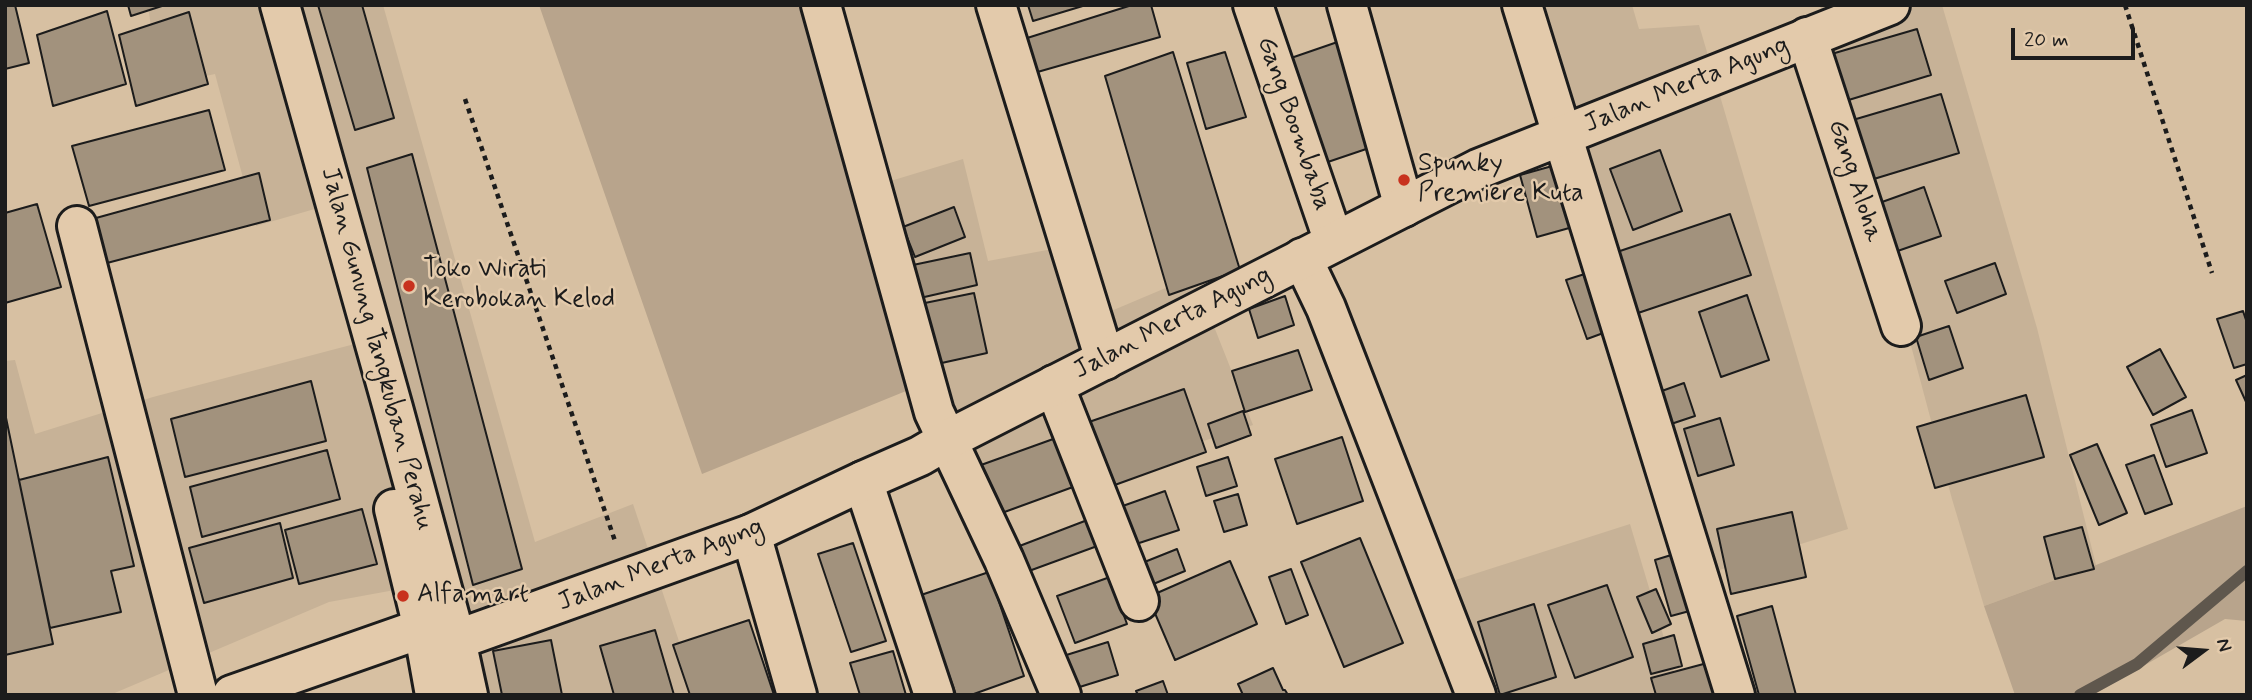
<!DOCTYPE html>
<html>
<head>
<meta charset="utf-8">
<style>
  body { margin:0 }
  #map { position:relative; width:2252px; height:700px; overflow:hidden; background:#d7c0a2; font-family:Mynerve,sans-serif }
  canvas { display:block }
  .frame { position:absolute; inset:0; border:7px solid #1c1c1c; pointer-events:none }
  .north { position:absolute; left:2168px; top:616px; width:70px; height:70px; -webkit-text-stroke:5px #e3caab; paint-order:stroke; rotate:74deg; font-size:19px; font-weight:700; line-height:28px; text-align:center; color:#1c1c1c }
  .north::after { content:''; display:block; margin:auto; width:24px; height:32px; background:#1c1c1c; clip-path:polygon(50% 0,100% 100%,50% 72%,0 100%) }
  .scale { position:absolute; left:2011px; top:28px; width:124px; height:32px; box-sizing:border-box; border:4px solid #1c1c1c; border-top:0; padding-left:9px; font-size:21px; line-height:24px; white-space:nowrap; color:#1c1c1c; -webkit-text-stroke:5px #e3caab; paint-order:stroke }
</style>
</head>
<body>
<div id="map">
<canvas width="2252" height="700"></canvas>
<div class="frame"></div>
<div class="north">N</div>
<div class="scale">20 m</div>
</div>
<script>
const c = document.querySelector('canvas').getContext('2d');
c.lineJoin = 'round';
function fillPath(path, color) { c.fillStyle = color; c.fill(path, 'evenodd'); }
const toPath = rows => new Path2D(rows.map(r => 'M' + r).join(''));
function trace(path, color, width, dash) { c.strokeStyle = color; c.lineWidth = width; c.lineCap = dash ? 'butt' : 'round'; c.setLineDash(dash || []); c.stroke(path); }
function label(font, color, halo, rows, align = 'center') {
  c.font = font + ' Mynerve,sans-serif'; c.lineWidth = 5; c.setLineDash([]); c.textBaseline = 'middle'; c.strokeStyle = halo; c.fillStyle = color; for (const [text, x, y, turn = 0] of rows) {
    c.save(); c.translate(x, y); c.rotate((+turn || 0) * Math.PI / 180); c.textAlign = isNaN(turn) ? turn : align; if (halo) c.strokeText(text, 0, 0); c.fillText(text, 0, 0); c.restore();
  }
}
fillPath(toPath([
  [148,5,383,5,535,542,633,504,697,695,454,695,433,583,329,602,110,695,5,695,5,361,15,360,35,434,153,397,366,341,325,206,256,226,215,74,159,86],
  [1525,5,1632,5,1639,29,1699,25,1848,529,1713,572],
  [1820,5,1942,5,2037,328,2096,565,1984,606,1952,499],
  [963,159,988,261,1074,245,1097,317,1194,276,1253,425,993,509,938,378,884,183],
  [1630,524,1681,695,1482,695,1446,583]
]), '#c7b297');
fillPath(toPath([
  [539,5,834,5,938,378,702,474],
  [2247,506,2247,621,2225,619,2093,695,2015,695,1984,606,2096,565]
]), '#b8a48c');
trace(toPath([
  [2080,695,2137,664,2247,571]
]), '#5f574d', 12);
const building = toPath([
  [5,5,15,5,29,63,5,69,5,5],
  [128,5,165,5,131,16,128,5],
  [318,5,362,5,394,118,355,130,318,5],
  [1028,5,1086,5,1033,21,1028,5],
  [1132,5,1151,5,1160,37,1034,73,1024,39,1132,5],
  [107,11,126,84,53,106,37,35,107,11],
  [189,12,208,84,136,106,119,35,189,12],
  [1917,29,1931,75,1842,102,1828,55,1917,29],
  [1352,37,1381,144,1316,166,1291,58,1352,37],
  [1173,52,1240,270,1169,295,1105,76,1173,52],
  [1225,52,1246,117,1206,129,1187,63,1225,52],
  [1941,94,1959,153,1864,182,1846,122,1941,94],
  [209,110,225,170,89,206,72,146,209,110],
  [1660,150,1682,211,1633,230,1610,169,1660,150],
  [412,154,522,569,473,585,367,168,412,154],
  [1563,163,1580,225,1537,237,1520,175,1563,163],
  [259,173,270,220,107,263,96,218,259,173],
  [1924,187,1941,236,1886,255,1868,207,1924,187],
  [37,204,61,287,5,303,5,213,37,204],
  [954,207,965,237,915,257,903,227,954,207],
  [1730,214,1751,275,1638,313,1617,252,1730,214],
  [970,253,977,285,920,298,913,265,970,253],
  [1995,263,2006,294,1957,313,1945,281,1995,263],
  [1597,270,1617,328,1587,339,1566,280,1597,270],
  [974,293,987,353,928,366,915,305,974,293],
  [1747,295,1769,360,1721,377,1699,312,1747,295],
  [1285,296,1294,325,1258,338,1249,309,1285,296],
  [2243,311,2247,323,2247,364,2234,368,2217,319,2243,311],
  [1949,326,1963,368,1929,380,1916,337,1949,326],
  [2160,349,2186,397,2153,415,2127,367,2160,349],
  [1298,350,1312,390,1245,412,1232,371,1298,350],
  [2247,375,2247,404,2236,380,2247,375],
  [311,381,326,441,185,477,171,419,311,381],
  [1684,383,1695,416,1671,424,1659,392,1684,383],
  [1184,389,1206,452,1112,486,1089,422,1184,389],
  [2026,395,2044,457,1935,488,1917,427,2026,395],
  [2192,410,2207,453,2166,467,2151,425,2192,410],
  [1243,411,1251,435,1216,448,1208,424,1243,411],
  [5,413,53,644,5,655,5,413],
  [1720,418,1734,465,1698,476,1684,429,1720,418],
  [1342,437,1363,501,1297,524,1275,459,1342,437],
  [1056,438,1073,487,999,514,981,465,1056,438],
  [2097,444,2127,513,2099,525,2070,455,2097,444],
  [327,450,340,499,202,537,190,487,327,450],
  [2154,455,2172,504,2145,514,2126,465,2154,455],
  [108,457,134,566,111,571,121,612,50,628,19,480,108,457],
  [1228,457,1237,486,1206,496,1197,467,1228,457],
  [1165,491,1179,530,1130,546,1117,508,1165,491],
  [1238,494,1247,525,1224,532,1214,501,1238,494],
  [362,509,377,564,299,584,285,530,362,509],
  [1792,512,1806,577,1731,594,1717,529,1792,512],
  [1090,519,1100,545,1018,575,1009,550,1090,519],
  [280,523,293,578,204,603,189,548,280,523],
  [2082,527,2094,569,2055,579,2044,537,2082,527],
  [1360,538,1403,643,1344,667,1301,562,1360,538],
  [853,543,886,641,851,652,818,554,853,543],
  [1177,549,1185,571,1146,587,1137,565,1177,549],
  [1681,552,1697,609,1671,616,1655,560,1681,552],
  [1230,561,1257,624,1175,660,1148,597,1230,561],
  [1291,569,1308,615,1286,624,1269,577,1291,569],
  [989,572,1024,676,971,695,956,695,921,595,989,572],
  [1110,577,1127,624,1075,643,1057,596,1110,577],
  [1607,585,1633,657,1575,678,1548,605,1607,585],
  [1656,589,1671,624,1652,633,1637,597,1656,589],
  [1534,604,1556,677,1500,695,1478,622,1534,604],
  [1772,606,1796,695,1759,695,1737,616,1772,606],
  [749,620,774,695,690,695,673,645,749,620],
  [655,630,674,695,614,695,600,646,655,630],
  [1674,635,1682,666,1651,674,1643,644,1674,635],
  [551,640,562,695,502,695,493,651,551,640],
  [1108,642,1118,675,1070,690,1060,657,1108,642],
  [893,651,906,695,860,695,850,663,893,651],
  [1711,662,1720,695,1656,695,1651,678,1711,662],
  [1273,668,1283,690,1285,690,1288,695,1243,695,1238,684,1273,668],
  [1163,681,1168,695,1138,695,1136,691,1163,681]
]);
fillPath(building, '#a2927d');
trace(building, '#1c1c1c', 2);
const street = toPath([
  [821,5,934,412,1004,560,1061,695],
  [996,5,1105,360],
  [1253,5,1334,242],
  [1347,5,1404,207],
  [1522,5,1735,695],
  [1807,37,1901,326],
  [77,226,198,695],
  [1302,258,1326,308,1476,695],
  [1054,385,1139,601],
  [863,481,934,695],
  [751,534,797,695]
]);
const secondary = toPath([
  [280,5,393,408,456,640,468,695],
  [394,509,423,628,435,695],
  [456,640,751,534,863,481,920,456,949,439,1478,169,1890,5],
  [232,695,423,628]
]);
trace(street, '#1c1c1c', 44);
trace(secondary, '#1c1c1c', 44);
trace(toPath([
  [2125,5,2212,273],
  [465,99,615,541]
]), '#1c1c1c', 4.5, [5, 5]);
trace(street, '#e3caab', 38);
trace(secondary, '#e3caab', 38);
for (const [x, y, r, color] of [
  [1404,180,7,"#c8321e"],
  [409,286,7,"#c8321e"],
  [403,596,7,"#c8321e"]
]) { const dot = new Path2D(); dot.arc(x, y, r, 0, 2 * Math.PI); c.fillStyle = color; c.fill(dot); trace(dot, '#e3caab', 2.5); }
label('26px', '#1c1c1c', '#e3caab', [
  ["Jalan Merta Agung",1687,86,-22],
  ["Gang Boombaba",1293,124,71],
  ["Gang Aloha",1854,181,72],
  ["Jalan Merta Agung",1173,324,-27],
  ["Jalan Gunung Tangkuban Perahu",376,349,75],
  ["Jalan Merta Agung",661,566,-21]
]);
label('26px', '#1c1c1c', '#e3caab', [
  ["Spunky",1418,165],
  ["Premiere Kuta",1418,195],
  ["Toko Wirati",423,271],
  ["Kerobokan Kelod",423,301],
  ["Alfamart",417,596]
], 'left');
</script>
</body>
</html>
